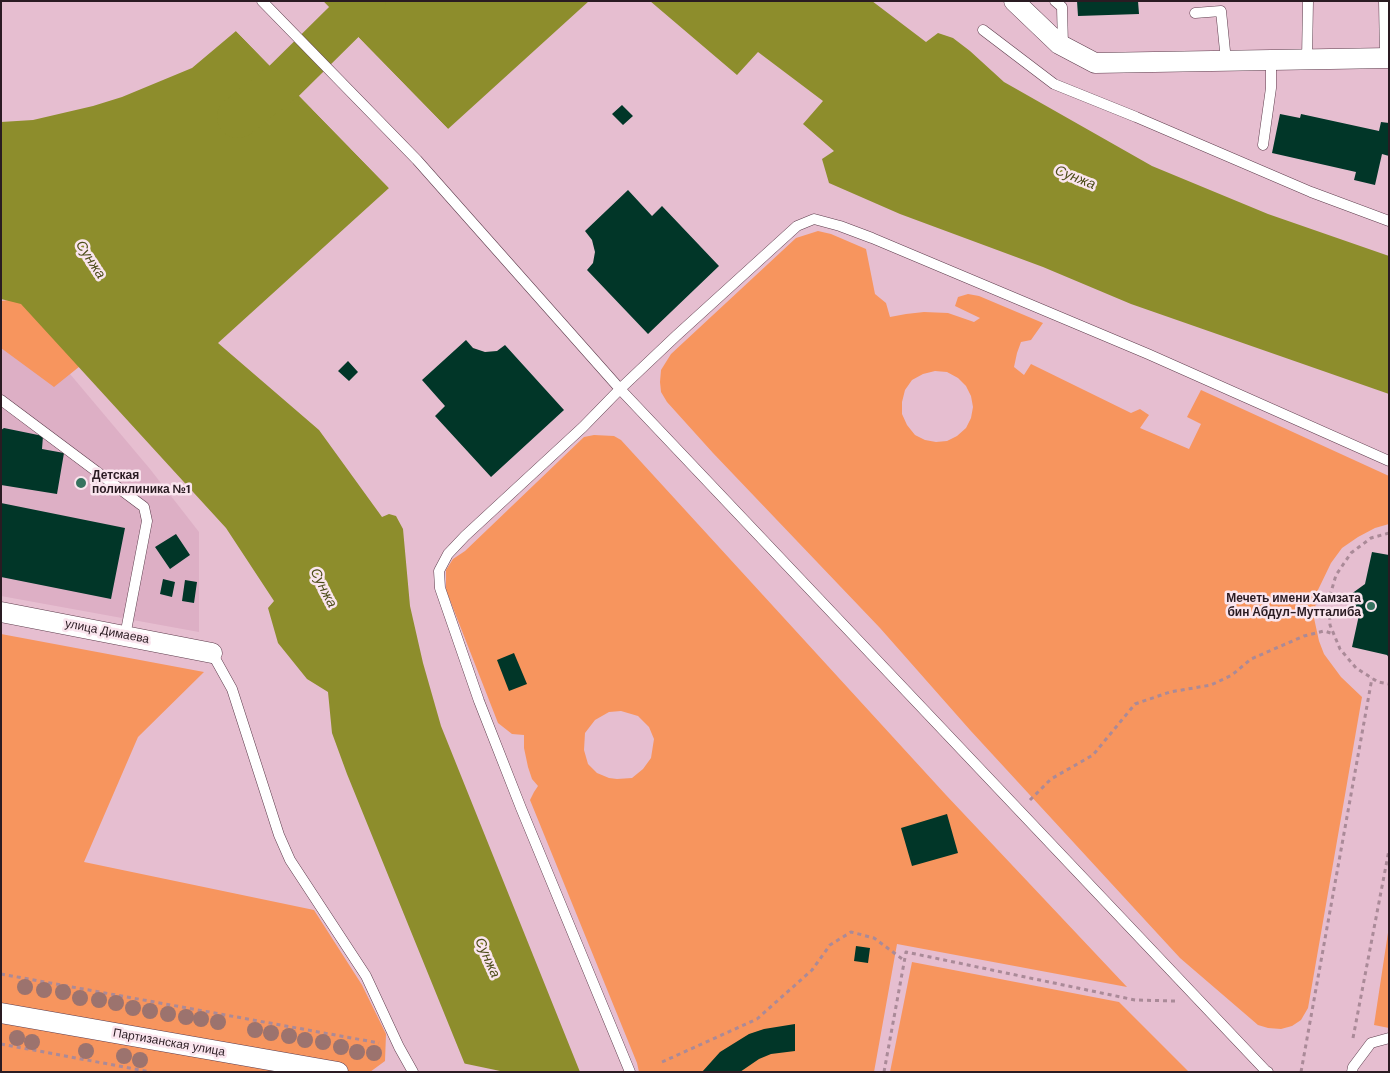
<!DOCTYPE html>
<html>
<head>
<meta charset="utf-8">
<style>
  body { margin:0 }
  #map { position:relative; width:1390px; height:1073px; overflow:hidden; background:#e6bed0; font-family:"DM Sans",sans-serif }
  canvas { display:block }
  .frame { position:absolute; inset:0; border:2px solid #2a1b22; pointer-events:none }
</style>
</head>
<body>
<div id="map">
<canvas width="1390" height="1073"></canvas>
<div class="frame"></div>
</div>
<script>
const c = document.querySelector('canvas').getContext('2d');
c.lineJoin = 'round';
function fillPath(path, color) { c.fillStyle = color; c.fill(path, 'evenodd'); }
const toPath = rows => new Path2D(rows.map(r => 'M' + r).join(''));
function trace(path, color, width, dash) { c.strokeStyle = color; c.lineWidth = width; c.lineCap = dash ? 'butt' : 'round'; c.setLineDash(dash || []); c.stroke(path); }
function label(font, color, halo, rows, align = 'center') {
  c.font = font + ' "DM Sans",sans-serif'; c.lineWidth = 5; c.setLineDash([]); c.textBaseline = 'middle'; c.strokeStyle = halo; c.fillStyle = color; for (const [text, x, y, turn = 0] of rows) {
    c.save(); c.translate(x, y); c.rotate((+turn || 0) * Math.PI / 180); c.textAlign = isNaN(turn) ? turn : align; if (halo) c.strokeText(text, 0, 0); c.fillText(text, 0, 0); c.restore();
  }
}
fillPath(toPath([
  [1,308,17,311,150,469,199,532,199,632,1,596]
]), '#ddafc5');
fillPath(toPath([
  [818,231,831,234,866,249,875,294,886,303,890,317,906,314,924,312,948,313,974,322,980,318,955,306,958,297,968,294,979,296,1043,323,1031,340,1021,342,1017,353,1014,367,1024,375,1031,364,1131,413,1140,409,1149,415,1140,428,1189,449,1201,424,1187,417,1201,390,1389,476,1389,524,1375,528,1358,537,1342,548,1331,563,1317,592,1314,618,1319,641,1324,654,1341,677,1362,697,1308,1008,1301,1020,1292,1026,1281,1029,1268,1028,1258,1025,1180,958,970,730,880,628,713,453,667,402,661,392,660,382,661,370,671,354,796,238],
  [935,371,947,372,958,378,966,386,971,396,973,407,971,418,966,428,957,436,947,441,936,442,925,440,915,435,907,425,902,414,902,402,905,390,912,380,923,374],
  [31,297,161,301,54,387,1,348,1,301],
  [594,435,614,436,621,440,946,795,1127,987,897,944,874,1072,639,1072,637,1063,530,800,534,792,538,786,532,779,528,767,524,748,524,735,512,734,498,723,446,590,446,570,453,559,465,551,584,437],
  [621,711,638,716,649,727,654,739,651,758,643,769,632,778,617,779,609,778,597,773,588,764,584,750,585,733,595,720,609,712],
  [1,634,204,672,138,737,84,862,314,910,362,985,386,1034,385,1061,370,1072,1,1072],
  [1389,926,1389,1028,1374,1025],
  [912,962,1119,1002,1189,1072,890,1072]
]), '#f7955e');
fillPath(toPath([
  [323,1,589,1,448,129],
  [650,1,872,1,926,42,938,33,953,38,970,51,1004,82,1152,166,1268,214,1389,256,1389,394,1131,304,1043,267,900,214,829,183,822,159,834,151,803,124,823,101,758,52,737,75],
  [236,31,389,188,218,343,319,430,382,517,389,514,396,516,403,529,410,606,423,663,441,726,580,1072,468,1072,347,774,332,733,328,692,307,679,278,643,268,608,274,601,226,528,21,304,1,299,1,122,33,120,93,106,122,97,192,68]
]), '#8d8d2c');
fillPath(toPath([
  [320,1,323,1,448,129,447,131],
  [237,29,391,186,389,188,236,31],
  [462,1063,505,1072,466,1072]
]), '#e6bed0');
trace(toPath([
  [238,117,284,81,365,1]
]), '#8d8d2c', 42);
fillPath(toPath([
  [1077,1,1138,1,1139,14,1078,16],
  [622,105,633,116,623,125,612,114],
  [1280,114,1300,118,1301,114,1379,131,1381,122,1389,123,1389,156,1382,154,1375,185,1354,180,1356,172,1272,153],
  [628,190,652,216,662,206,719,266,648,334,587,270,593,263,595,252,592,240,585,231],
  [466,340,473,348,485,352,497,351,505,345,564,410,491,477,435,416,445,406,422,380],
  [348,361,358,372,349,381,338,371],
  [4,428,43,436,42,449,64,453,57,494,1,485,1,430],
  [1,503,125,528,111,599,1,577],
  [176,534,190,555,170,569,155,547],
  [1372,552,1389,555,1389,658,1387,655,1352,647,1359,615,1347,597,1365,584],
  [163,579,175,582,172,597,160,594],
  [185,580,197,582,194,603,182,601],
  [514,653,527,684,509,691,497,660],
  [947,814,958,853,912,866,901,828],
  [856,946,870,948,868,963,854,961],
  [795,1024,795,1051,771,1054,759,1059,740,1072,702,1072,720,1052,749,1034,764,1029]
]), '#013628');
const lane = toPath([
  [262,1,417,160,620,389,1266,1071,1268,1072],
  [1055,1,1062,7,1063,46],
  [1384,1,1385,58],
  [1195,13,1221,11,1226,61],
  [983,30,1054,84,1136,117,1311,192,1389,221],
  [1307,59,1308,1],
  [1263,145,1271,88,1271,60],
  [1,400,144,507,147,521,125,636],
  [212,653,232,689,279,835,290,860,366,976,399,1047,413,1072],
  [630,1072,521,808,479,701,440,588,439,571,448,554,465,536,583,427,620,389,676,336,797,226,814,219,840,226,872,238,1148,354,1389,461],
  [1352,1072,1353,1067,1371,1043,1389,1038]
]);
const street = toPath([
  [1014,1,1059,44,1095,63,1389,58],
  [1,612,212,653],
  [1,1013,338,1072]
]);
trace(lane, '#5d3c4c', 11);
trace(street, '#5d3c4c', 21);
trace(toPath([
  [1389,533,1371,538,1351,553,1336,575,1329,599,1330,625,1340,649,1356,668,1378,682,1389,684],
  [1030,800,1051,779,1093,755,1135,704,1170,692,1211,685,1232,675,1251,659,1304,636,1324,631,1334,634],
  [1,974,379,1043],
  [1353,1038,1389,850],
  [1,1044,151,1072],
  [662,1062,757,1019,812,970,830,945,851,932,874,938,905,961],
  [884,1072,906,952,1135,1000,1176,1001],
  [1301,1072,1372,678]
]), '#aa8a98', 3, [4, 4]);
trace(lane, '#fff', 10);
trace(street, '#fff', 20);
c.fillStyle = '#9c736e';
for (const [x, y] of [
  [25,987],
  [44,990],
  [63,992],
  [80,998],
  [99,1000],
  [116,1003],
  [133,1008],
  [150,1011],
  [168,1014],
  [186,1017],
  [201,1019],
  [218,1022],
  [255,1030],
  [271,1033],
  [289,1036],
  [17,1038],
  [305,1040],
  [32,1042],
  [323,1042],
  [341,1047],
  [86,1051],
  [357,1052],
  [374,1053],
  [124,1056],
  [140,1060]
]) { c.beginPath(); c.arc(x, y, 8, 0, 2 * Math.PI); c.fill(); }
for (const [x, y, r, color] of [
  [81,483,6,"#36735f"],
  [1371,606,5,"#36735f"]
]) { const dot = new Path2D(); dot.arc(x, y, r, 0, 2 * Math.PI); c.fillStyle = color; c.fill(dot); trace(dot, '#fae5ee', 2); }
label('bold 12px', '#2a1b22', '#fae5ee', [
  ["Детская",92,476],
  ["поликлиника №1",92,490],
  ["Мечеть имени Хамзата",1361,599,"right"],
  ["бин Абдул-Мутталиба",1361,613,"right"]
], 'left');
label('12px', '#2a1b22', '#fae5ee', [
  ["улица Димаева",107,632,11],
  ["Партизанская улица",169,1043,10]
]);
label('italic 14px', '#4c4c19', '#fae5ee', [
  ["Сунжа",1075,178,22],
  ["Сунжа",90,260,57],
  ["Сунжа",323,588,63],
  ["Сунжа",487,958,66]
]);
</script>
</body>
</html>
